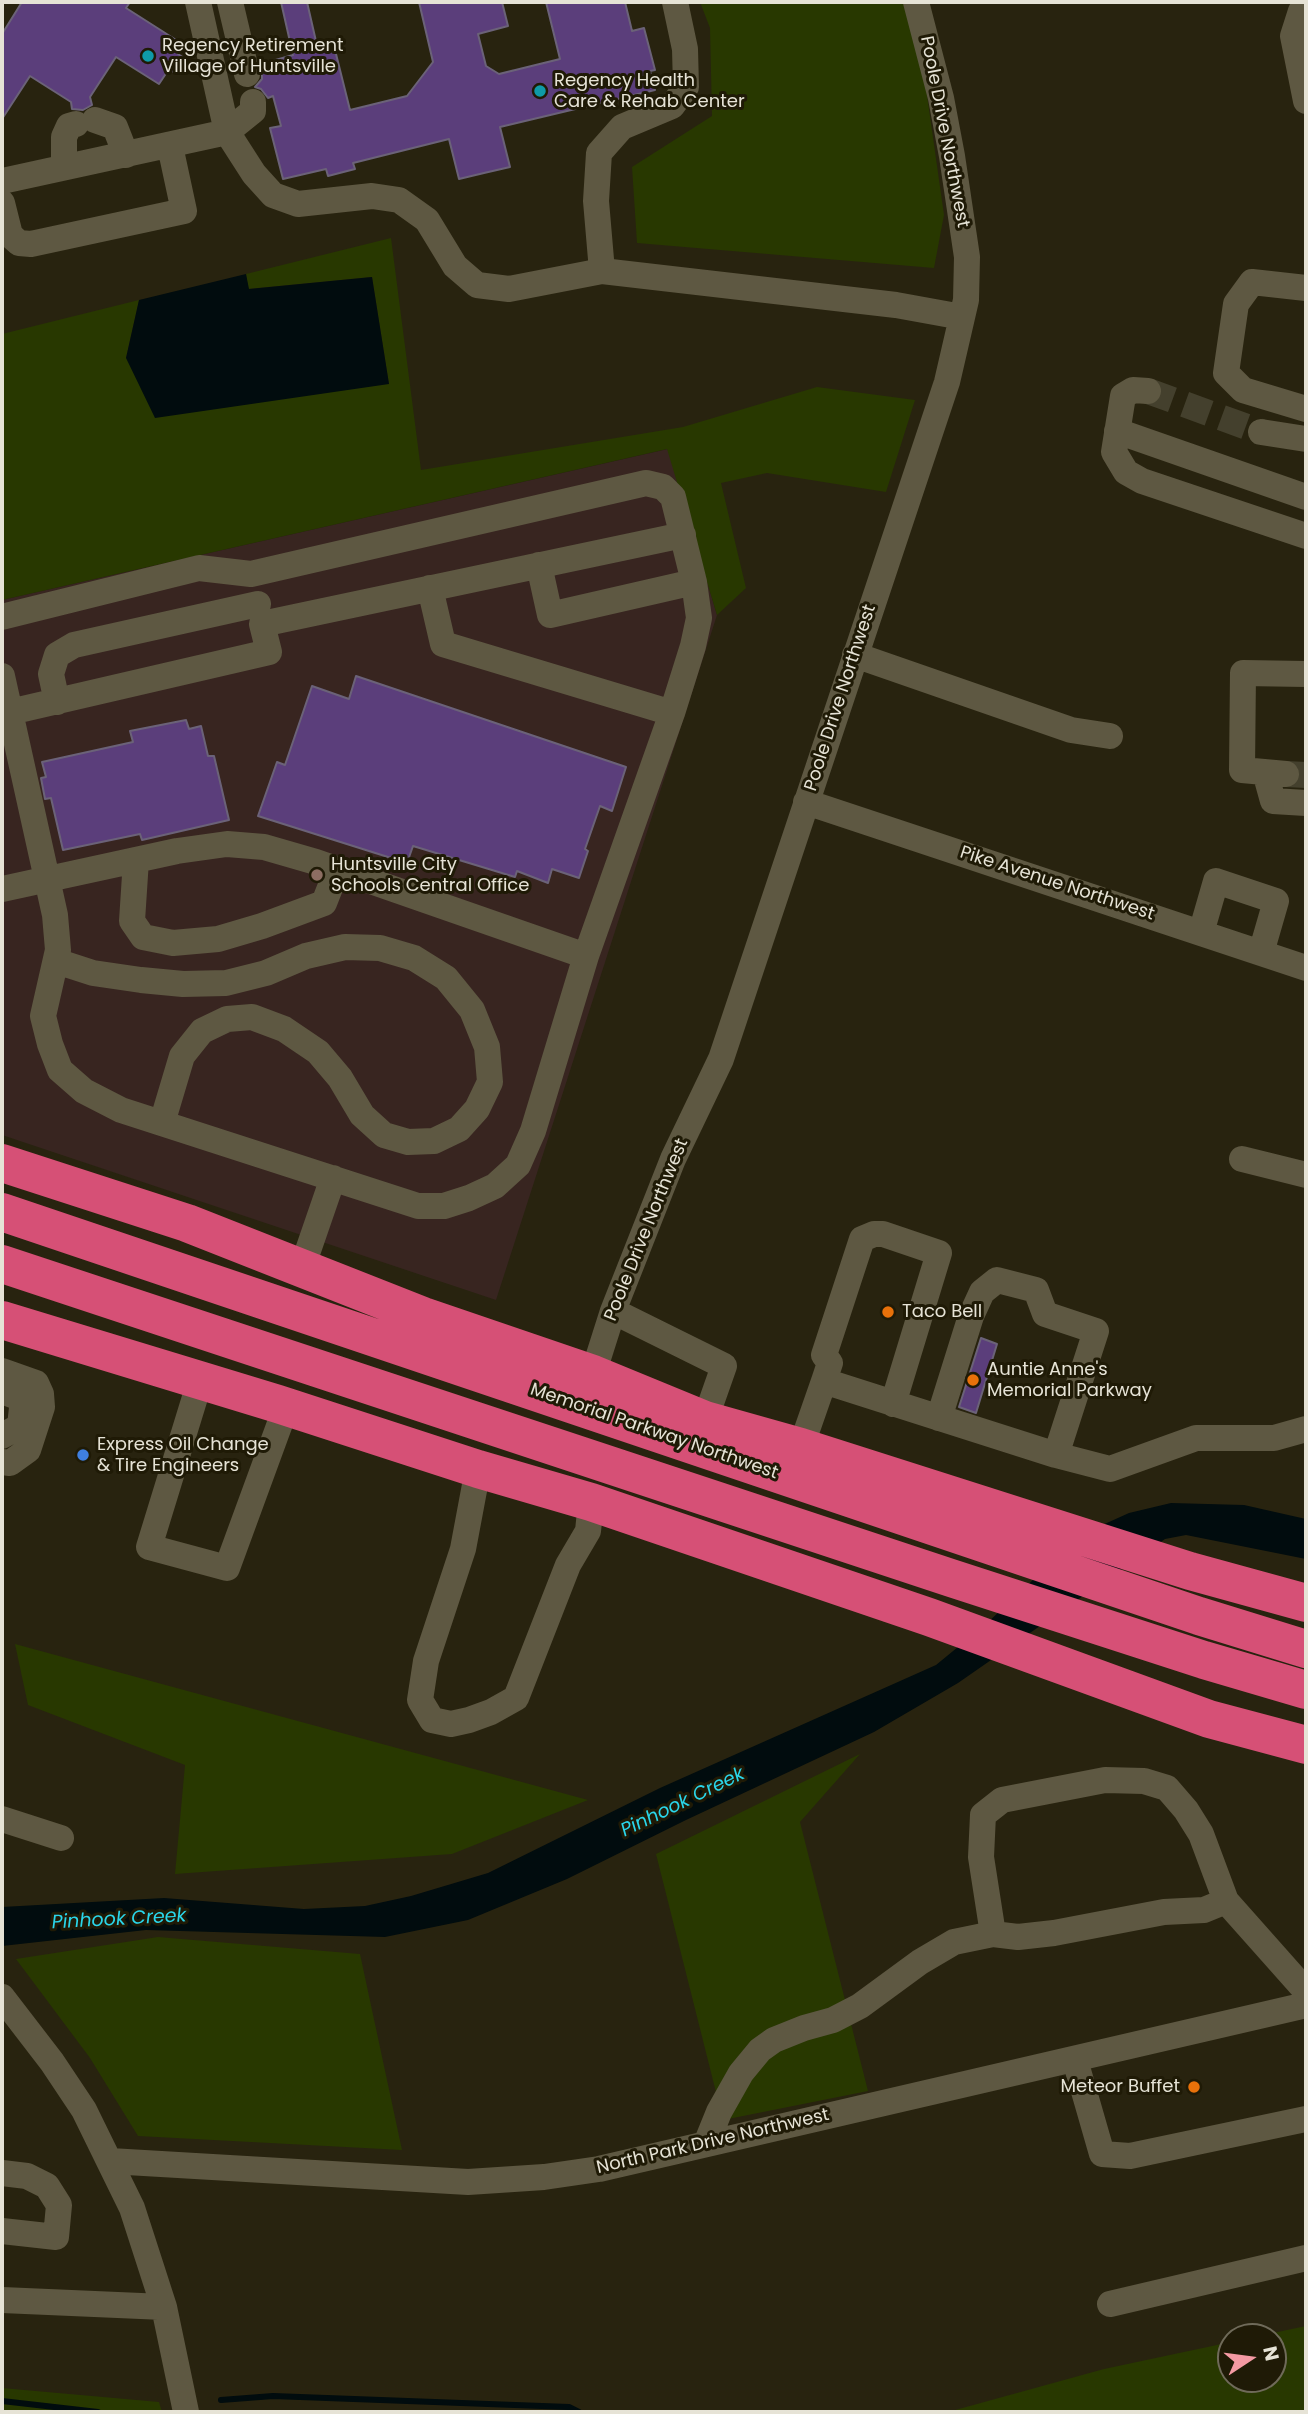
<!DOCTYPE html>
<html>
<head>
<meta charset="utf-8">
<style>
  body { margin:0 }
  #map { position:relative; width:1308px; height:2414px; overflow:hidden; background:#28230f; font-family:Poppins,sans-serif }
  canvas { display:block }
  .frame { position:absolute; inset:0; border:4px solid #e6e3d6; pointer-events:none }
  .north { position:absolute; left:1217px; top:2323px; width:70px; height:70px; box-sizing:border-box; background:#1f1a06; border:2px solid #6f6a59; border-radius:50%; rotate:77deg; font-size:19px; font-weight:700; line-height:28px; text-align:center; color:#e6e3d6 }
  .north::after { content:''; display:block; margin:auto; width:24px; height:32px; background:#f49aa3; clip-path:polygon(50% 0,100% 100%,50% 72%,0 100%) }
</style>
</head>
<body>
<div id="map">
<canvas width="1308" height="2414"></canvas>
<div class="frame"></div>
<div class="north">N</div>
</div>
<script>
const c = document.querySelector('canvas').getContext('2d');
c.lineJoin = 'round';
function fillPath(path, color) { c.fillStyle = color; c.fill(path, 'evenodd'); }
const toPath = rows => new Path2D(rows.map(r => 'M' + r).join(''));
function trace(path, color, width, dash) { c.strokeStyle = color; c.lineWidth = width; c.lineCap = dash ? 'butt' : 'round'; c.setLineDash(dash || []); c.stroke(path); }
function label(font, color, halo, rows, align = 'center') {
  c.font = font + ' Poppins,sans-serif'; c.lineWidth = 6; c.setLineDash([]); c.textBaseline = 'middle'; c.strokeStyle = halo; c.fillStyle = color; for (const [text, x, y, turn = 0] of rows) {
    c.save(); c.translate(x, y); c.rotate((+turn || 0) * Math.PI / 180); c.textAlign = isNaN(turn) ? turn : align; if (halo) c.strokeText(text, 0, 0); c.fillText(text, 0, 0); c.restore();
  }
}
fillPath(toPath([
  [668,449,717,615,496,1300,2,1135,2,600]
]), '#382520');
fillPath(toPath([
  [700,2,907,2,921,53,944,215,934,268,637,243,632,167,712,116,710,28],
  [391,238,421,470,683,427,817,387,915,400,886,492,767,473,721,483,746,588,717,615,667,449,2,600,2,334,139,300,126,358,389,384,372,277,248,289,246,274],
  [15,1644,588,1800,452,1854,175,1874,185,1765,28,1705],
  [860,1754,800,1822,868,2091,723,2120,656,1854],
  [158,1937,360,1954,402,2150,138,2136,90,2058,16,1959],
  [1306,2326,1306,2412,948,2412,1104,2369,1231,2342,1231,2379,1273,2379,1273,2337,1254,2337],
  [2,2388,159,2402,162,2412,2,2412]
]), '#283800');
fillPath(toPath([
  [246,274,249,289,372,277,389,384,155,418,126,358,139,300],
  [1171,1503,1244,1505,1306,1519,1306,1559,1186,1535,1165,1539,958,1683,874,1732,686,1820,567,1879,468,1920,385,1937,146,1930,2,1946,2,1907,164,1898,304,1909,365,1906,411,1896,488,1873,660,1788,936,1665,986,1624,1065,1550,1098,1527,1129,1513]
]), '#010c0e');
trace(toPath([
  [221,2400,273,2396,569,2407,579,2412],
  [2,2401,98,2412]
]), '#010c0e', 6);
const building = toPath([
  [22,2,130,2,126,8,184,45,178,54,184,58,175,73,169,69,159,84,116,57,90,97,92,105,83,110,72,109,71,102,30,76,2,119,2,34,22,2],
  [281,2,307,2,318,50,334,46,350,110,407,96,433,62,419,2,502,2,508,26,478,34,486,66,499,74,560,59,546,2,625,2,632,31,644,28,655,70,650,71,655,90,500,127,510,167,484,173,459,179,449,139,353,163,355,169,328,176,326,169,283,179,270,128,281,126,273,96,268,98,261,89,255,87,262,79,262,70,267,69,265,63,293,55,281,2],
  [356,676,626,767,612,811,600,806,585,849,588,851,579,878,552,869,548,883,517,871,515,877,413,846,407,863,258,816,277,762,285,765,312,686,349,699,356,676],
  [186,720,189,729,201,726,208,756,214,756,229,820,142,840,140,834,63,850,51,798,45,799,41,778,46,777,42,762,133,742,130,731,186,720],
  [981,1338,997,1344,976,1413,959,1407,981,1338]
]);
fillPath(building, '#5b3e7b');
trace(building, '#6b6278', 2);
trace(toPath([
  [1148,391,1261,432],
  [1286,774,1306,775]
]), '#44402d', 26, [26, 13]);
trace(toPath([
  [198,2,227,132,253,111,253,102],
  [230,2,247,74],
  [1306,10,1301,11,1293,36,1306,101],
  [95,120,115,127,126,155],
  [64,167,64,137,69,126,76,124],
  [2,181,227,132,254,174,273,195,298,204,372,196,399,200,427,220,455,266,477,285,509,289,602,271,896,305,962,317],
  [2,203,10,235,19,243,31,244,184,211,170,146],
  [602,271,596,201,599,153,622,127,672,106,686,87,685,49,675,2],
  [1306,288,1252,282,1236,304,1226,373,1243,390,1306,409],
  [1148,391,1133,390,1123,396,1114,452,1126,472,1142,481,1306,536],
  [1117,431,1306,497],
  [1261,432,1306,439],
  [539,565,550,615,694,582],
  [430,588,443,644,672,713],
  [2,617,199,568,251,574,646,483,663,487,673,497,694,582,699,618,693,646,672,713,586,956,533,1131,518,1165,495,1186,469,1198,444,1206,418,1206,121,1110,84,1091,60,1070,50,1044,43,1016,58,950,55,915,2,676],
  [855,655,1071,730,1110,736],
  [57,702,51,674,57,655,74,645,258,604],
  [10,712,269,652,262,624,683,535],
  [1265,772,1273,801,1306,803],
  [1286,774,1242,770,1243,673,1306,674],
  [806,802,1306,968],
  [136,860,132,921,143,937,173,943,218,939,262,926,324,903,337,870],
  [2,889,177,851,227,844,264,847,316,862,586,956],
  [1201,933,1216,881,1276,901,1261,953],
  [56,961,93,973,141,980,183,984,226,983,266,973,306,956,345,947,380,948,414,958,446,978,472,1010,487,1047,490,1082,477,1109,459,1129,434,1141,408,1142,384,1135,362,1115,340,1078,318,1052,284,1029,252,1017,227,1019,202,1031,182,1056,162,1123],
  [1242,1159,1306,1175],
  [302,1268,333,1178],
  [613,1311,724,1366,705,1420],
  [2,1371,36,1383,41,1394,42,1407,28,1450,10,1463,2,1462],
  [593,1374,613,1311,673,1159,721,1059,947,382,966,300,967,257,952,156,941,98,916,2],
  [200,1381,149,1547,227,1568,286,1407],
  [824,1381,830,1363,824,1355,862,1239,874,1234,883,1234,939,1253,893,1404],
  [2,1391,23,1399,20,1426,2,1436],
  [939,1418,971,1316,982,1292,997,1280,1036,1290,1045,1314,1096,1331,1056,1455],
  [801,1447,824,1381,1056,1455,1110,1469,1196,1438,1274,1438,1306,1429],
  [478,1469,463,1549,426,1661,420,1700,432,1720,451,1724,469,1720,491,1712,516,1698,568,1565,588,1531,591,1502],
  [2,1819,61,1838],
  [993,1934,981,1857,983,1815,1002,1800,1105,1780,1144,1781,1167,1788,1186,1810,1201,1834,1226,1901,1306,1991],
  [2,1997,52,2062,84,2110,132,2208,164,2307,186,2412],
  [1075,2060,1102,2154,1130,2156,1306,2119],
  [706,2144,719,2112,741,2073,760,2050,774,2040,804,2028,833,2020,860,2006,920,1962,954,1942,993,1934,1018,1937,1054,1933,1164,1912,1204,1910,1226,1901],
  [110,2161,468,2182,544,2177,599,2169,1306,2005],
  [2,2173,27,2176,47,2186,59,2205,56,2237,2,2231],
  [2,2300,164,2307],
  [1110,2304,1306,2258]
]), '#5e5842', 26);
trace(toPath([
  [2,1163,187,1223,423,1316,593,1374,705,1420,801,1447,1190,1571,1306,1603],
  [2,1212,1199,1616,1306,1649],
  [2,1264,951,1578,1204,1660,1306,1690],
  [2,1320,278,1404,478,1469,591,1502,929,1617,1209,1719,1306,1745]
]), '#d65076', 38);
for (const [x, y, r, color] of [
  [148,56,7,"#0f9aa8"],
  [540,91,7,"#0f9aa8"],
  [317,875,7,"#8d6e63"],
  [888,1312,7,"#e8710a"],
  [973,1380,7,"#e8710a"],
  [83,1455,7,"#3f7fe0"],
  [1194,2087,7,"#e8710a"]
]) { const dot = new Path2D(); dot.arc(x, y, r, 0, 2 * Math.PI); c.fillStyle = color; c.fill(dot); trace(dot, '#1f1a06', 2.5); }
label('18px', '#e6e3d6', '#1f1a06', [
  ["Regency Retirement",162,46],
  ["Village of Huntsville",162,67],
  ["Regency Health",554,81],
  ["Care & Rehab Center",554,102],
  ["Huntsville City",331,865],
  ["Schools Central Office",331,886],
  ["Taco Bell",902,1312],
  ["Auntie Anne's",987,1370],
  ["Memorial Parkway",987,1391],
  ["Express Oil Change",97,1445],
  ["& Tire Engineers",97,1466],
  ["Meteor Buffet",1180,2087,"right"]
], 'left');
label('18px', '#e6e3d6', '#1f1a06', [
  ["Poole Drive Northwest",944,132,79],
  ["Poole Drive Northwest",841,698,-72],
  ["Pike Avenue Northwest",1057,884,18],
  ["Poole Drive Northwest",647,1230,-68],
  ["Memorial Parkway Northwest",654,1432,19],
  ["North Park Drive Northwest",713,2142,-13]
]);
label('italic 19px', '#2ad6ea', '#1f1a06', [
  ["Pinhook Creek",683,1803,-26],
  ["Pinhook Creek",119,1920,-3]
]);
</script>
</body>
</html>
